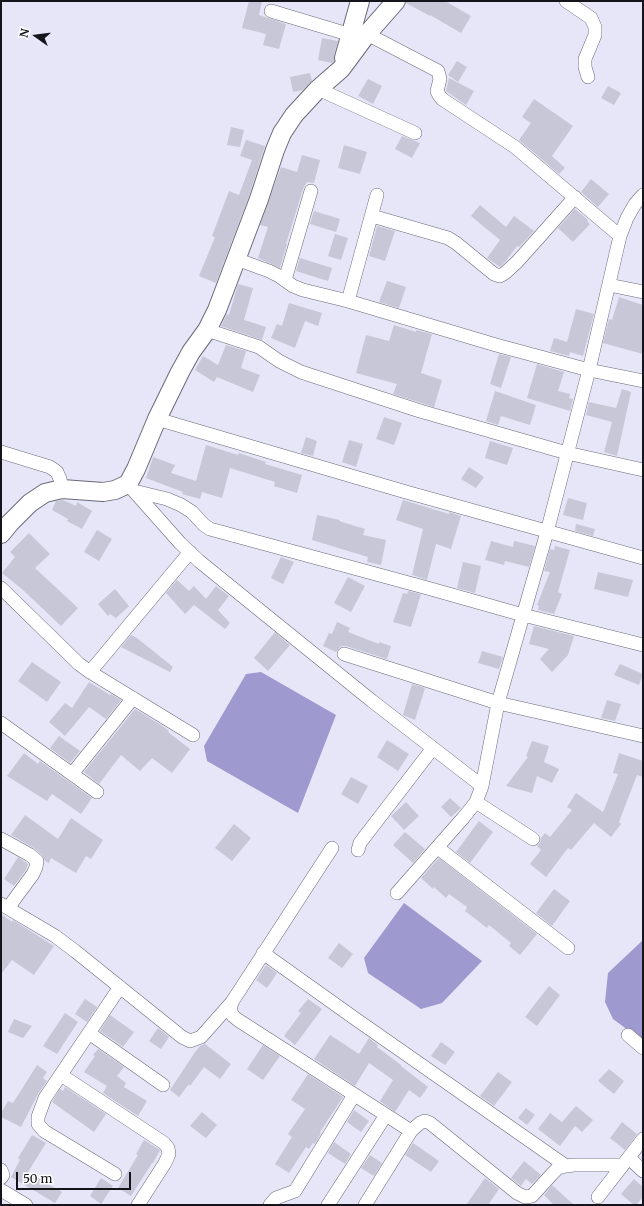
<!DOCTYPE html>
<html>
<head>
<meta charset="utf-8">
<style>
  body { margin:0 }
  #map { position:relative; width:644px; height:1206px; overflow:hidden; background:#e7e6f8; font-family:Merriweather,serif }
  canvas { display:block }
  .frame { position:absolute; inset:0; border:2px solid #15141a; pointer-events:none }
  .north { position:absolute; left:16px; top:16px; width:40px; height:40px; -webkit-text-stroke:3px #fff; paint-order:stroke; rotate:284deg; font-size:11px; font-weight:700; line-height:16px; text-align:center; color:#15141a }
  .north::after { content:''; display:block; margin:auto; width:14px; height:18px; background:#15141a; clip-path:polygon(50% 0,100% 100%,50% 72%,0 100%) }
  .scale { position:absolute; left:16px; top:1172px; width:115px; height:18px; box-sizing:border-box; border:2px solid #15141a; border-top:0; padding-left:5px; font-size:12px; line-height:14px; white-space:nowrap; color:#15141a; -webkit-text-stroke:3px #fff; paint-order:stroke }
</style>
</head>
<body>
<div id="map">
<canvas width="644" height="1206"></canvas>
<div class="frame"></div>
<div class="north">N</div>
<div class="scale">50 m</div>
</div>
<script>
const c = document.querySelector('canvas').getContext('2d');
c.lineJoin = 'round';
function fillPath(path, color) { c.fillStyle = color; c.fill(path, 'evenodd'); }
const toPath = rows => new Path2D(rows.map(r => 'M' + r).join(''));
function trace(path, color, width, dash) { c.strokeStyle = color; c.lineWidth = width; c.lineCap = dash ? 'butt' : 'round'; c.setLineDash(dash || []); c.stroke(path); }
fillPath(toPath([
  [261,672,336,715,298,813,207,761,204,746,246,674],
  [404,903,482,961,442,1003,421,1009,368,973,364,958],
  [643,940,643,1041,613,1019,605,1002,608,973]
]), '#9e99ce');
fillPath(toPath([
  [249,1,262,1,259,15,286,24,279,49,263,45,266,34,242,28],
  [406,1,445,1,471,16,461,33,430,15,430,16,406,3],
  [322,38,338,41,334,55,334,61,332,63,318,60],
  [457,61,467,67,458,82,448,75],
  [310,73,312,81,303,90,293,92,290,77],
  [449,78,474,91,466,105,446,91],
  [368,79,382,86,373,104,358,96],
  [608,86,621,93,614,105,601,98],
  [534,99,573,126,552,156,565,168,559,174,519,140,531,123,522,117],
  [231,127,244,130,240,147,227,145],
  [402,136,420,143,412,158,395,149],
  [246,140,265,146,249,196,216,283,199,276,215,237,212,236,229,191,239,195,252,160,240,156],
  [344,145,367,152,360,174,338,168],
  [302,155,320,160,314,183,307,182,303,189,286,244,287,244,280,268,258,258,268,227,260,225,281,167,297,172],
  [591,179,609,194,598,207,581,192],
  [480,205,506,227,514,216,534,231,519,247,517,246,505,262,500,267,487,258,500,240,471,216],
  [575,209,588,220,587,221,590,224,573,242,558,228],
  [314,211,340,219,336,232,310,224],
  [377,226,395,231,385,261,369,256],
  [335,234,348,238,341,260,328,256],
  [300,258,332,268,328,281,296,271],
  [387,281,406,287,399,308,379,302],
  [238,284,253,288,244,320,266,327,262,340,221,326,227,314,229,315],
  [619,297,643,305,643,354,603,343,609,319,612,320],
  [289,303,322,313,318,326,305,321,295,348,271,338,277,324,282,326],
  [576,309,594,314,583,356,570,352,569,356,550,351,554,338,567,342],
  [394,325,416,332,416,330,432,334,421,373,442,380,434,407,393,394,397,384,356,373,366,335,389,341],
  [226,345,246,351,241,368,260,375,253,392,217,377,214,382,195,370,203,356,218,365],
  [499,354,511,357,501,388,490,384],
  [537,364,564,372,558,391,570,394,569,398,573,399,570,411,527,398],
  [622,389,631,392,617,456,604,452,612,422,586,415,589,402,616,408],
  [495,391,536,405,530,425,501,416,498,425,486,421],
  [384,417,402,423,394,445,376,439],
  [306,437,317,441,313,456,301,453],
  [349,440,363,444,356,467,342,462],
  [490,441,513,448,507,465,485,458],
  [206,445,238,455,239,453,266,462,265,464,302,475,297,493,274,486,275,482,230,468,222,498,202,492,200,499,182,494,183,492,146,478,153,457,175,465,171,473,196,481],
  [469,467,484,477,476,488,461,479],
  [568,498,587,503,583,520,563,515],
  [63,500,76,506,77,502,92,511,82,529,67,521,68,519,52,510,56,501],
  [403,500,449,514,449,512,461,516,451,549,436,544,427,580,412,575,423,529,396,520],
  [317,515,340,520,339,521,365,529,363,535,386,540,381,565,367,562,368,557,312,540],
  [576,524,595,529,593,536,575,531],
  [97,530,112,539,99,561,84,552],
  [29,533,50,554,35,568,78,608,61,626,23,590,2,573,15,557,10,552],
  [491,541,513,547,514,541,535,546,529,567,505,561,504,565,485,560],
  [555,546,570,550,558,592,562,594,554,614,538,610,539,606,537,605,550,572,544,571,550,549,554,550],
  [281,557,294,562,283,584,271,578],
  [463,562,481,566,475,593,457,588],
  [598,572,633,580,628,597,594,589],
  [348,577,365,586,351,612,334,603],
  [177,580,189,591,194,586,206,599,216,586,229,596,218,610,230,623,225,629,194,605,185,614,176,604,166,593],
  [115,589,129,606,116,618,110,614,108,616,98,604],
  [408,591,421,594,411,627,393,622,403,593,407,594],
  [337,622,350,628,348,632,379,644,379,642,391,646,387,659,346,646,341,646,336,652,323,646,329,633,332,634],
  [534,626,574,636,568,655,552,672,540,659,549,649,529,644],
  [275,632,290,645,268,671,254,658],
  [131,635,137,638,173,667,170,672,121,647],
  [482,651,503,657,499,669,478,663],
  [32,662,61,682,47,702,18,681],
  [620,664,643,674,639,685,614,675],
  [89,682,110,695,111,694,121,700,106,719,89,707,65,736,49,722,65,703,72,708],
  [412,684,425,688,415,720,403,715],
  [607,700,621,704,615,721,601,718],
  [135,709,161,725,169,731,168,732,190,749,172,773,152,758,140,771,121,755,99,784,84,772],
  [59,736,80,751,70,763,50,748],
  [387,740,409,754,398,771,377,757],
  [532,741,549,746,544,762,559,769,552,783,537,776,532,793,506,786,528,757,526,756],
  [24,753,38,764,40,761,92,798,81,814,52,794,47,801,7,776],
  [619,753,643,761,643,777,637,775,619,822,621,824,611,837,594,823,571,850,568,848,546,877,530,864,541,850,537,846,540,843,541,838,545,833,550,837,572,810,567,807,576,793,603,812,618,774,613,773],
  [351,777,368,786,358,804,341,794],
  [450,798,461,808,451,817,441,807],
  [406,802,419,816,404,830,391,816],
  [25,815,58,839,71,818,103,840,91,859,86,856,76,873,51,858,49,863,45,861,42,855,35,849,11,835],
  [479,821,493,832,470,863,456,852],
  [234,824,251,838,232,861,215,848],
  [405,832,425,849,413,863,393,845],
  [18,857,28,864,26,870,14,886,4,879],
  [439,858,537,934,520,955,509,946,511,943,489,925,487,928,465,911,467,907,449,894,446,898,434,887,433,889,421,878],
  [554,889,570,901,552,926,536,913],
  [1,914,12,922,13,920,54,946,34,975,12,960,1,974],
  [339,943,353,954,342,968,328,958],
  [266,965,277,973,267,988,256,980],
  [549,986,560,995,537,1026,525,1017],
  [85,999,97,1007,87,1022,75,1014],
  [308,999,322,1009,295,1045,284,1036,301,1013,298,1011],
  [65,1013,78,1022,57,1054,43,1046],
  [110,1015,134,1032,123,1047,100,1031],
  [14,1019,32,1026,23,1038,8,1032],
  [158,1028,169,1037,161,1049,149,1041],
  [330,1035,359,1054,369,1038,378,1045,377,1047,401,1065,401,1066,428,1087,420,1098,409,1090,395,1112,380,1101,393,1080,369,1063,355,1086,314,1059],
  [441,1042,455,1052,445,1065,431,1056],
  [205,1044,231,1064,220,1079,204,1067,190,1086,189,1084,179,1097,170,1090,195,1052,200,1046],
  [263,1045,280,1056,263,1080,247,1069],
  [98,1049,124,1067,117,1076,126,1083,124,1087,147,1101,138,1116,103,1093,107,1086,84,1072,95,1056,93,1055],
  [37,1065,47,1072,43,1078,47,1081,38,1094,21,1127,1,1117,1,1113,8,1101,13,1103],
  [609,1069,624,1081,614,1094,598,1081],
  [498,1072,512,1082,494,1106,480,1096],
  [308,1074,343,1097,320,1132,321,1133,315,1144,313,1143,309,1149,306,1147,289,1173,275,1164,292,1137,288,1134,305,1109,291,1100],
  [65,1087,106,1114,94,1132,52,1102,60,1089,63,1091],
  [576,1106,593,1120,582,1132,575,1126,560,1146,538,1129,550,1113,562,1122],
  [526,1108,535,1115,527,1125,518,1118],
  [354,1110,369,1121,361,1132,347,1122],
  [202,1112,217,1125,206,1138,190,1126],
  [622,1122,637,1134,625,1150,610,1138],
  [32,1135,46,1143,28,1172,62,1192,55,1203,11,1177,20,1160,18,1158],
  [144,1140,160,1150,153,1163,152,1163,131,1196,118,1188,138,1155,136,1154],
  [334,1142,351,1154,345,1164,328,1153],
  [413,1143,439,1161,431,1172,405,1155],
  [370,1155,382,1163,374,1176,361,1168],
  [524,1161,541,1175,532,1184,526,1179,521,1186,511,1178],
  [101,1178,113,1186,101,1204,90,1196],
  [485,1178,499,1189,488,1205,466,1205],
  [634,1179,643,1187,643,1197,636,1205,634,1205,621,1194],
  [552,1185,574,1205,554,1205,544,1195]
]), '#c7c7d8');
const street = toPath([
  [566,1,591,18,595,27,595,35,585,59,585,67,588,77],
  [271,11,351,35],
  [367,34,438,71,440,79,437,91,439,95,442,99,515,147,620,236],
  [318,89,415,133],
  [372,216,448,238,456,243,494,274,500,276,505,273,517,262,575,197],
  [236,259,269,271,279,276,293,286,303,290,348,301,496,345,589,370,643,381],
  [285,280,311,191],
  [609,285,643,292],
  [348,301,377,195],
  [207,330,259,347,279,361,301,372,420,411,567,453,643,470],
  [157,419,406,492,643,558],
  [1,452,50,467,57,472,60,479,62,489],
  [133,490,180,543,199,561,372,701,482,786],
  [134,491,167,499,181,505,192,512,204,525,210,529,431,589,523,615,643,645],
  [1,588,79,664,90,672,193,735],
  [344,654,498,703,643,736],
  [90,672,190,552],
  [1,723,97,792],
  [72,774,133,698],
  [476,802,533,839],
  [1,839,30,855,37,861,36,867,33,874,8,908],
  [332,848,232,1002,230,1010,233,1016,238,1020,411,1131],
  [438,848,568,948],
  [358,850,360,843,366,835,433,748],
  [397,893,464,817,476,802,482,786,498,703,547,532,589,370,620,236,627,218,635,204,643,195],
  [1,904,55,936,75,951,182,1037,190,1041,201,1037,232,1002],
  [263,953,357,1020,566,1166],
  [89,1033,163,1085],
  [628,1035,643,1048],
  [61,1075,164,1143,168,1148,169,1154,165,1163,138,1205],
  [629,1158,643,1171],
  [1,1170,3,1175,1,1178],
  [115,1174,44,1131,38,1124,38,1117,45,1098,120,987],
  [1,1190,26,1205],
  [598,1197,643,1139],
  [270,1205,276,1198,295,1191,354,1095],
  [328,1205,386,1115],
  [365,1205,411,1131,420,1123,425,1121,430,1123,517,1193,525,1197,532,1196,552,1174,558,1168,566,1166,574,1165,623,1165]
]);
const secondary = toPath([
  [344,58,360,1],
  [1,534,10,523,30,503,45,493,62,489,103,492,115,490,128,484,136,469,157,419,180,372,191,352,207,330,217,310,259,199,275,150,282,133,294,115,318,89,341,69,367,34,396,1]
]);
trace(street, '#6a6979', 14);
trace(secondary, '#6a6979', 20);
trace(street, '#fff', 13);
trace(secondary, '#fff', 18);
</script>
</body>
</html>
